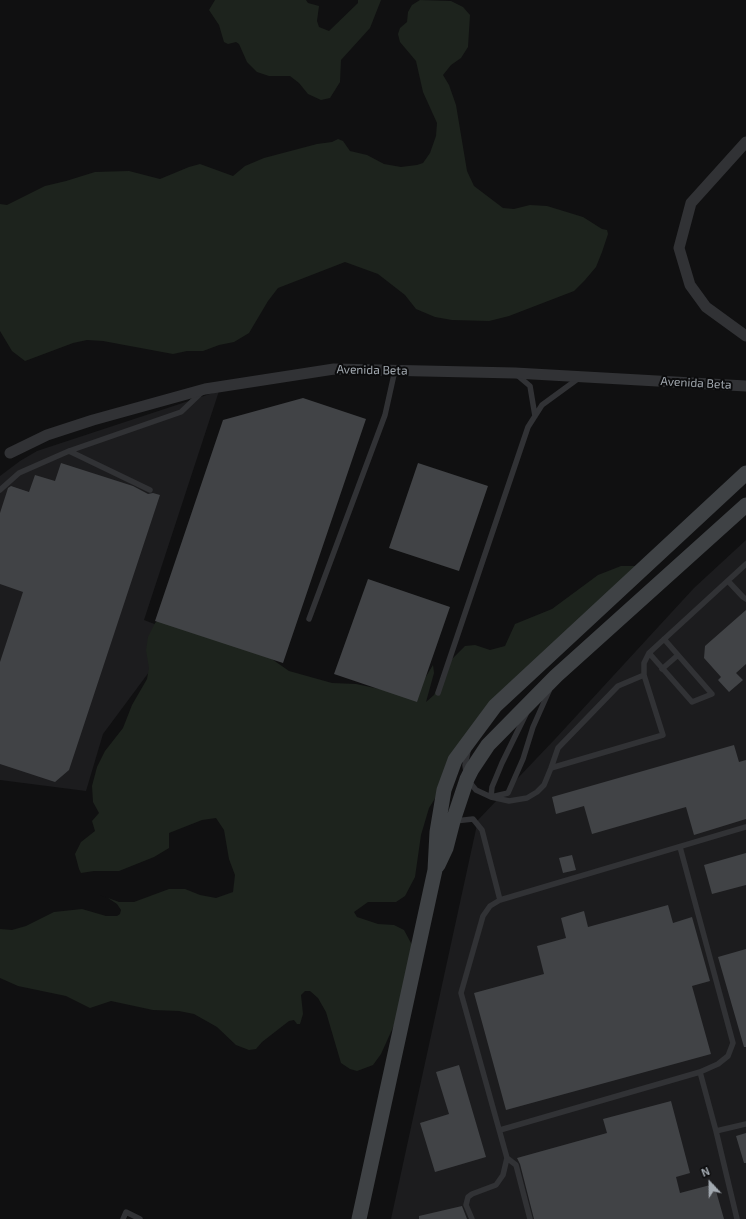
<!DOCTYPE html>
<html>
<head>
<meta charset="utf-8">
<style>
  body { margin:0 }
  #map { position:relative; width:746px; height:1219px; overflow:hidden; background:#101011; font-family:"Exo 2",sans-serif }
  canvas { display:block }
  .north { position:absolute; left:690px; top:1163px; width:40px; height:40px; -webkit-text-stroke:3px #0b0b0c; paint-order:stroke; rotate:338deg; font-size:11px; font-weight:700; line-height:16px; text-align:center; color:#a2a9b0 }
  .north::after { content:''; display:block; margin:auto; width:14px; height:18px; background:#a2a9b0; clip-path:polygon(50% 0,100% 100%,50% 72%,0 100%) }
</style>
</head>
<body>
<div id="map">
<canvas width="746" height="1219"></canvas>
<div class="north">N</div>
</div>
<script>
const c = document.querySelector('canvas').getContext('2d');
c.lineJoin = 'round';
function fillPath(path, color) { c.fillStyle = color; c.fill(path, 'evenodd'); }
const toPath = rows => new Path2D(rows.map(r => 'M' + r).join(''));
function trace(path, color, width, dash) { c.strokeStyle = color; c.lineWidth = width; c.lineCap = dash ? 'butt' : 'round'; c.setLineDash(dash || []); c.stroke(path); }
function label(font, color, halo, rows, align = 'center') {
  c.font = font + ' "Exo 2",sans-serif'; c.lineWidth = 4; c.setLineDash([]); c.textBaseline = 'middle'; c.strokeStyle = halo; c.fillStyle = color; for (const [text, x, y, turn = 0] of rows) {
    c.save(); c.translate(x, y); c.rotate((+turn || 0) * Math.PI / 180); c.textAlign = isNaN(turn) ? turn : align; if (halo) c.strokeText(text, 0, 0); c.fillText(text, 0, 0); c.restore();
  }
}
fillPath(toPath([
  [219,391,144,620,178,633,103,734,86,791,0,780,0,476,20,461,37,451],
  [746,540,746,1219,391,1219,478,820,556,738,694,588]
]), '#1c1c1e');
fillPath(toPath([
  [215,0,306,0,308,3,319,6,317,21,319,27,329,31,358,3,358,0,381,0,370,28,341,60,340,82,330,98,321,100,308,94,299,83,290,76,269,76,257,72,247,62,239,44,236,42,228,44,224,42,219,25,209,10],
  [420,0,451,1,463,7,470,15,468,47,461,58,451,65,443,75,449,85,456,105,467,171,474,186,503,208,514,209,530,205,547,206,583,217,602,229,607,230,608,234,602,252,596,267,585,280,574,291,509,316,489,321,452,320,435,317,416,309,405,295,378,274,345,262,278,288,268,301,249,333,234,342,219,345,203,351,187,351,173,354,103,341,87,340,73,343,25,361,12,351,0,331,0,204,7,205,45,186,66,181,95,172,129,171,160,179,189,167,200,164,233,176,245,166,264,158,317,144,332,142,338,139,343,141,350,151,367,155,384,164,401,167,417,165,423,163,430,153,436,136,437,123,423,92,416,61,400,42,398,34,400,28,407,22,408,12,412,5],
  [621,566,650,566,488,713,429,808,421,835,415,877,405,896,396,902,368,902,354,912,357,917,378,924,394,925,404,930,412,945,395,1023,381,1054,373,1065,357,1071,350,1069,341,1063,326,1012,318,998,310,991,305,991,301,995,303,1014,300,1024,297,1024,294,1020,289,1021,262,1042,256,1049,249,1050,236,1045,217,1027,194,1014,179,1011,153,1010,111,1001,90,1008,66,996,18,986,0,978,0,929,12,930,26,926,54,912,82,909,106,916,117,916,120,914,121,910,117,904,108,898,100,895,119,902,134,902,169,889,185,889,200,895,216,898,233,892,235,875,229,859,224,830,216,818,202,820,169,833,169,848,154,857,119,871,94,871,81,873,79,869,75,854,81,842,95,831,92,821,99,813,93,802,92,786,97,767,105,751,123,728,132,705,147,679,149,668,146,650,148,637,155,623,164,615,259,650,289,671,332,683,356,684,399,693,419,688,433,665,434,673,426,702,434,695,450,661,465,646,475,645,490,650,505,646,515,624,552,609,598,575]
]), '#1d231d');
fillPath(toPath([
  [303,398,366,419,283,663,155,621,223,420],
  [61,463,133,486,148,494,153,493,160,495,69,770,55,782,0,764,0,662,23,592,0,584,0,513,8,488,11,486,29,492,35,475,55,481],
  [418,463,488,486,459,571,389,548],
  [368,579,450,607,417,702,334,674],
  [746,610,746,664,736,673,743,680,729,692,718,680,721,677,704,658,705,646],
  [734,745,739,762,746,760,746,819,694,835,686,807,592,834,584,806,556,814,552,797],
  [746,853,746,885,712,894,704,865],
  [572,855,576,870,563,873,559,858],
  [668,905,673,923,692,917,710,981,692,986,711,1054,506,1110,474,993,544,974,537,946,566,938,561,918,584,911,588,927],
  [746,949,746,1047,744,1047,718,957],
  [459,1065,486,1157,435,1172,420,1123,449,1114,436,1072],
  [671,1101,690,1173,676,1177,680,1193,714,1184,724,1219,534,1219,520,1164,517,1158,607,1133,603,1119],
  [746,1133,746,1163,744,1163,736,1136],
  [462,1206,467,1219,419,1219,419,1216]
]), '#414346');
trace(toPath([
  [517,375,530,386,535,416],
  [69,451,150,490],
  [0,490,19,473,69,451,181,412,201,393],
  [728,581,743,597,746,599],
  [309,619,385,415,395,370],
  [649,653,692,702,712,694,664,639],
  [662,669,678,655],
  [438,693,528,427,542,405,579,378],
  [526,714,502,763,492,787,491,797,509,801,527,798,537,792,544,785,551,768,558,748,618,686,644,675],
  [468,751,465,765,467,779,476,790,491,797,508,793,523,759,533,727,549,691],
  [551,768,663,735,644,675,644,663,649,653,746,564],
  [455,821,473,819,482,830,500,900],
  [700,1072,716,1131,737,1219],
  [500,1130,700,1072,718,1064,728,1056,733,1043,680,847],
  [716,1131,746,1124],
  [507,1158,516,1165,530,1219],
  [123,1219,126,1212,140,1219],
  [472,1219,466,1205,468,1197,472,1194,496,1185,503,1175,507,1158,461,993,483,916,490,906,500,900,746,827]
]), '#313235', 5.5);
trace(toPath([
  [746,142,691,203,679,248,690,285,706,307,746,336],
  [10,453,47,435,93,420,205,389,334,369,515,373,746,386]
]), '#313235', 11);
trace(toPath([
  [438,865,446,848,453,821,467,779,472,769,488,745,556,676,746,505],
  [359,1219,435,870,437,832,444,790,455,760,495,706,746,473]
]), '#3f4245', 15);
label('12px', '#a2a9b0', '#0b0b0c', [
  ["Avenida Beta",372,370,1],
  ["Avenida Beta",696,383,3]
]);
</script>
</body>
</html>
